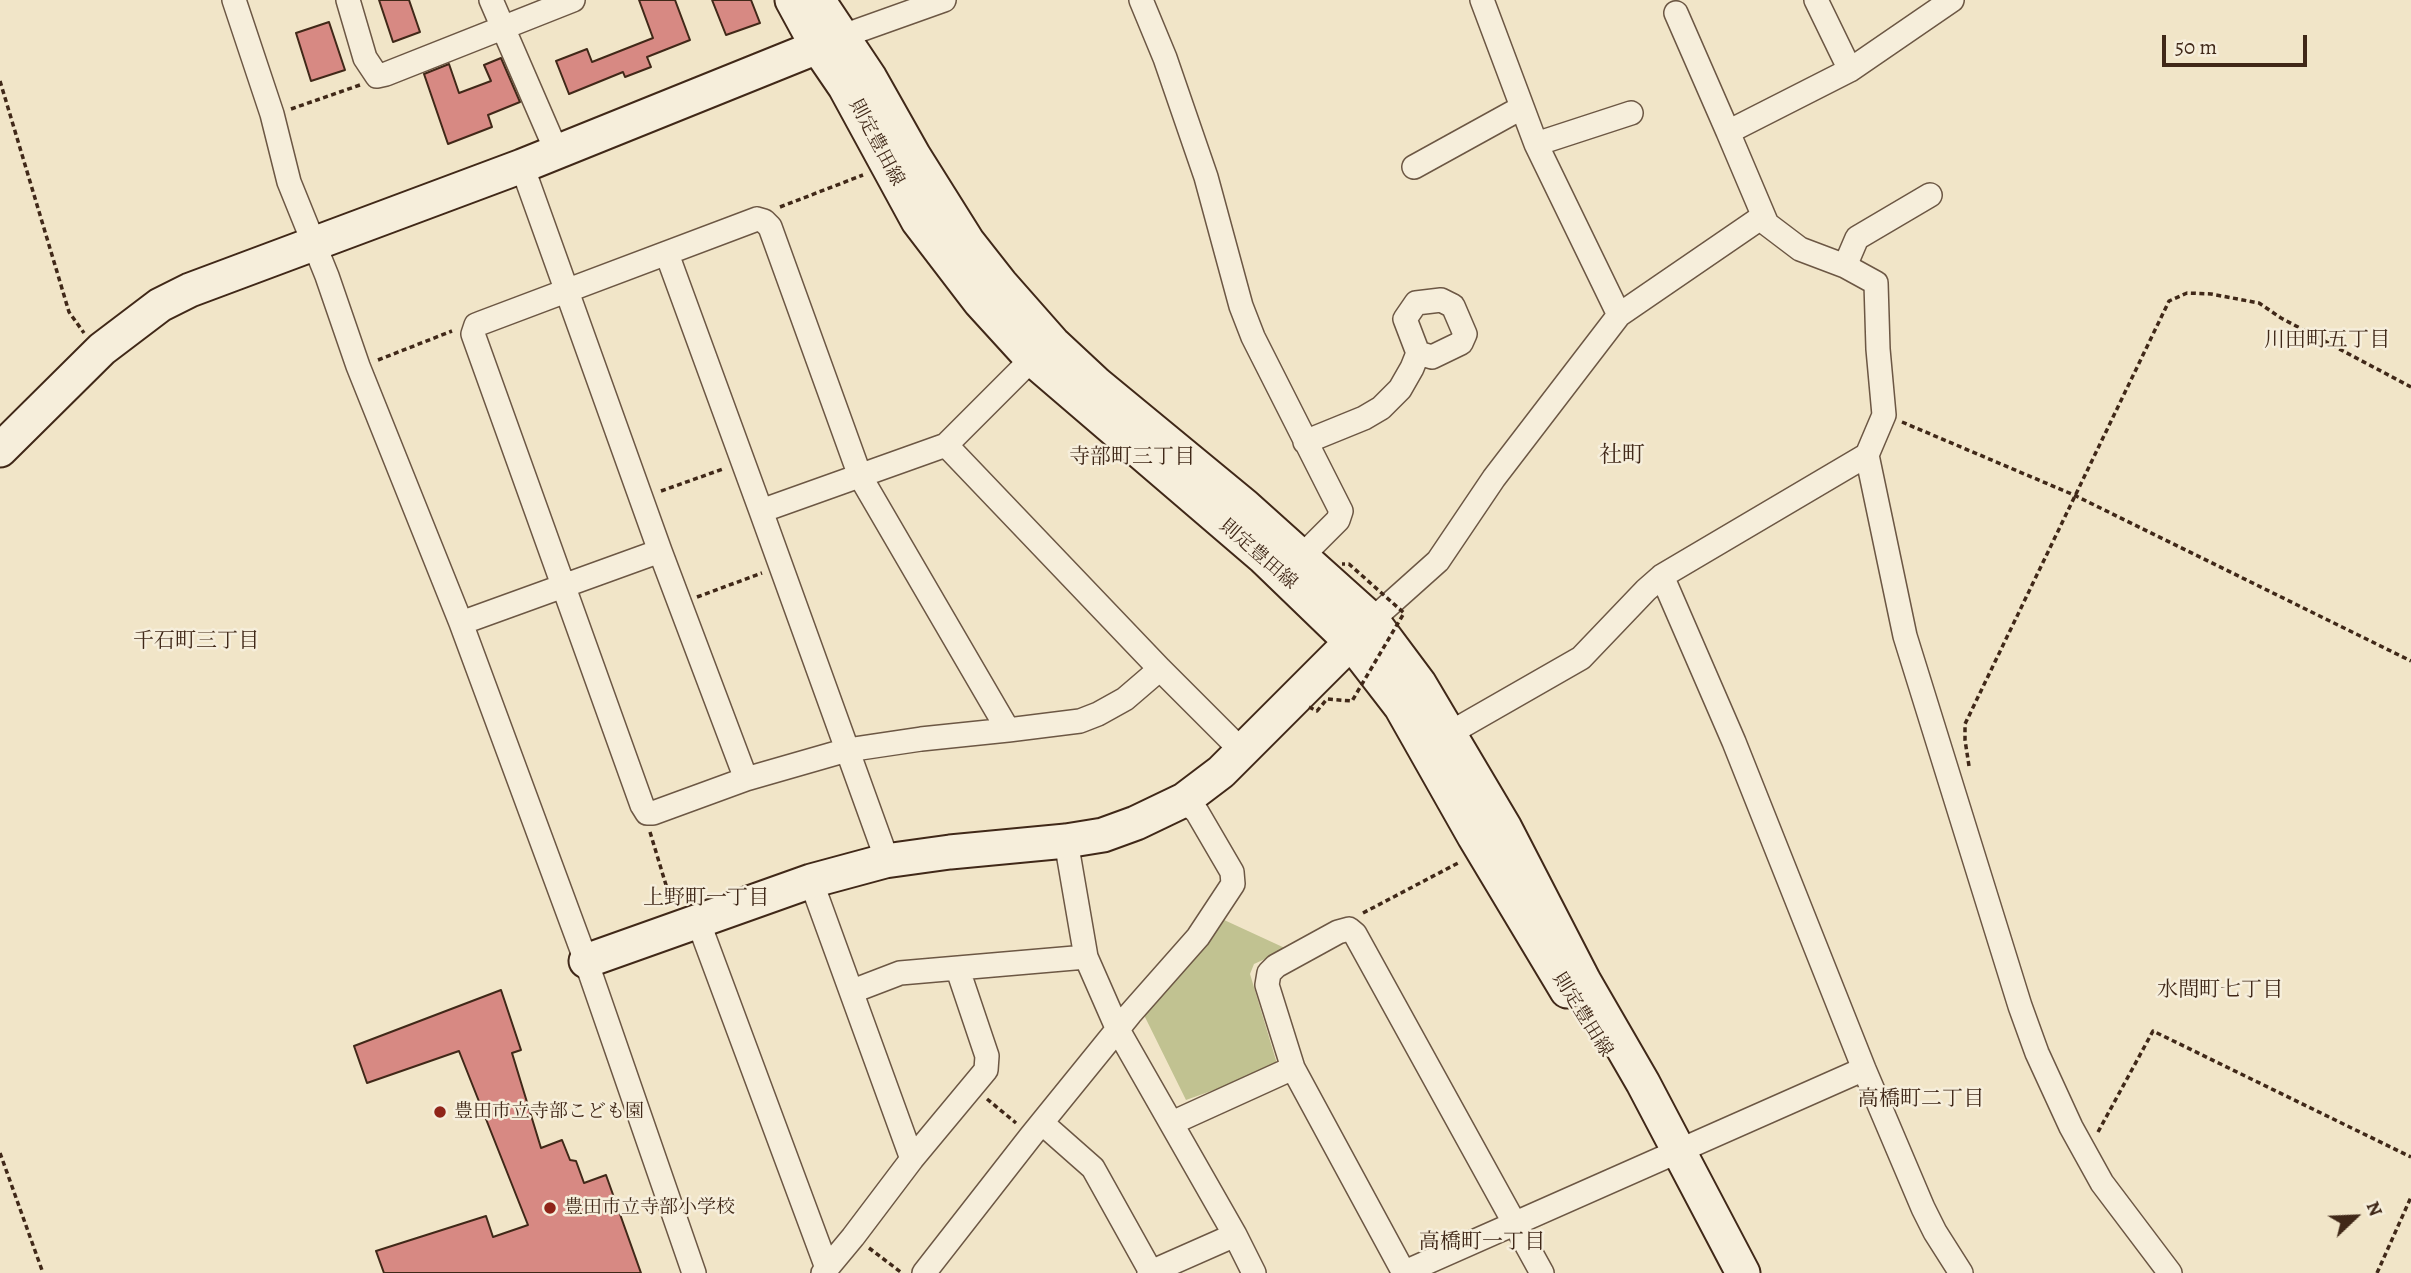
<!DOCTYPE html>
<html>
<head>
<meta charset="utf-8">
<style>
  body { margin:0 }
  #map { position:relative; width:2411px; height:1273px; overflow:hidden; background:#f1e5c8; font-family:Alegreya,serif }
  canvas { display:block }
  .north { position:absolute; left:2320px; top:1182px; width:70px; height:70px; -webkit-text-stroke:5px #f6eedb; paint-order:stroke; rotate:67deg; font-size:19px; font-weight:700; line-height:28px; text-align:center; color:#402818 }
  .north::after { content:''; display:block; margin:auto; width:24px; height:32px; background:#402818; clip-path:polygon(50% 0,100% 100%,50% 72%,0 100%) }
  .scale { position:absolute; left:2162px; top:35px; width:145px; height:32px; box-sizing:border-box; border:4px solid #402818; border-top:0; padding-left:9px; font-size:21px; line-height:24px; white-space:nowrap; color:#402818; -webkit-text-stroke:5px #f6eedb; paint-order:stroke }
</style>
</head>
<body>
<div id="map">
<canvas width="2411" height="1273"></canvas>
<div class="north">N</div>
<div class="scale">50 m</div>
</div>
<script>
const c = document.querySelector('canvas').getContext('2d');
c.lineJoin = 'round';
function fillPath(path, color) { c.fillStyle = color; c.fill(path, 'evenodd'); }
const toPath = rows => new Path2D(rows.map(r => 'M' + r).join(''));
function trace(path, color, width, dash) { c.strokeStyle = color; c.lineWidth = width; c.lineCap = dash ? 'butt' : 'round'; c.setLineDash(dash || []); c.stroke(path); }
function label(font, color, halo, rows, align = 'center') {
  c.font = font + ' Alegreya,"Noto Serif JP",serif'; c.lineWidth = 5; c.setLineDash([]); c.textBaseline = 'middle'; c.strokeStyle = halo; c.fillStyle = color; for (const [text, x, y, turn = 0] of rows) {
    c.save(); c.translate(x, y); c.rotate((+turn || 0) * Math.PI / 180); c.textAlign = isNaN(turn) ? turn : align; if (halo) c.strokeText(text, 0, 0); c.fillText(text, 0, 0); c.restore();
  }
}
fillPath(toPath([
  [1222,919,1287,949,1254,964,1250,974,1278,1067,1186,1100,1143,1013]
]), '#c1c291');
const building = toPath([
  [379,0,409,0,420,32,393,42,379,0],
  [639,0,675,0,690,40,647,57,651,67,625,77,623,72,569,94,556,61,587,49,592,62,653,38,639,0],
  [712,0,751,0,760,23,726,35,712,0],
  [329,22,345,70,311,81,296,33,329,22],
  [501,58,520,102,488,115,492,127,448,144,424,74,449,64,459,93,491,81,484,65,501,58],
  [501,990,521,1050,512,1053,541,1148,562,1140,570,1160,576,1161,584,1183,606,1175,641,1273,384,1273,376,1251,486,1216,493,1237,528,1225,459,1051,367,1083,354,1046,501,990]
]);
fillPath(building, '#d78983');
trace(building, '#402818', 2);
const street = toPath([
  [234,0,272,114,289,182,327,276,358,366,461,623,586,961,694,1273],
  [348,0,365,58,377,76,386,74,573,0],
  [491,0,556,150],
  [1141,0,1165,58,1206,177,1241,306,1253,337,1341,511,1338,520,1302,556],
  [1482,0,1536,144,1619,315],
  [1816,0,1850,70],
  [1952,0,1850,70,1728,132,1767,224,1800,249,1845,266,1876,283,1878,349,1884,415,1867,455,1905,636,2020,1006,2037,1053,2071,1127,2102,1183,2170,1273],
  [1676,13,1728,132],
  [843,36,944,0],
  [1536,144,1631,113],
  [522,166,660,551,746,779],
  [1414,167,1521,108],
  [757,219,764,221,770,227,860,476,1008,730,921,739,847,750,746,779,653,813,647,813,642,805,473,334,476,325,481,323,757,219],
  [667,254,761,511,882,846,885,861],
  [1845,266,1857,238,1930,195],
  [1305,442,1364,418,1381,408,1400,389,1412,368,1418,353,1405,319,1416,303,1441,300,1453,306,1465,334,1461,343,1432,357,1418,353],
  [946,445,1160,669,1242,751],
  [761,511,946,445,1032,359],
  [1662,576,1734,742,1864,1069,1923,1208,1935,1232,1961,1273],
  [1372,620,1438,561,1494,478,1619,315,1762,217],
  [461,623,660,551],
  [1008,730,1080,721,1098,714,1125,699,1160,669],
  [1450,733,1581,658,1646,590,1662,576,1867,455],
  [1066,841,1086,957,1118,1030,1235,1235],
  [811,881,912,1159],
  [698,921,827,1268],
  [853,991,900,973,1086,957],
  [1042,1123,1093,1168,1151,1272],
  [1172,1123,1293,1068],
  [823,1273,853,1237,912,1159,986,1070,987,1056,958,970],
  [924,1273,1031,1136,1130,1014,1198,937,1233,884,1232,872,1197,812,1184,800],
  [1149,1273,1235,1235,1254,1273],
  [1403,1273,1864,1069],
  [1404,1273,1293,1068,1267,985,1269,973,1276,966,1338,932,1349,929,1355,934,1542,1273]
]);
const secondary = toPath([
  [792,0,817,46,845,87,918,221,980,302,1032,359,1263,557,1350,641,1401,707,1474,836,1567,991],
  [818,0,870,78,914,156,968,242,1001,284,1053,343,1097,384,1245,506,1372,620,1419,683,1505,828,1584,981,1643,1083,1743,1273],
  [0,450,102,349,160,305,190,290,522,166,837,39],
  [586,961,811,881,885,861,950,852,1066,841,1103,835,1136,823,1184,800,1221,772,1367,626]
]);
trace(street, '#6c5744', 26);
trace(secondary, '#402818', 37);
trace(toPath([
  [0,81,69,312,84,333],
  [291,109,360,85],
  [780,207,863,175],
  [378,360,452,331],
  [1902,422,2074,495,2411,661],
  [661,491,723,469],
  [697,597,762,573],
  [1969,766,1965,740,1965,724,2169,301,2187,293,2211,294,2259,303,2281,318,2411,387],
  [650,832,672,905],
  [1363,913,1460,862],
  [987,1099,1016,1123],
  [2098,1132,2153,1031,2411,1157],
  [0,1153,43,1273],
  [869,1248,902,1273],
  [2377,1273,2411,1197]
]), '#402818', 3.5, [5, 3.5]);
trace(street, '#f6eedb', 23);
trace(secondary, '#f6eedb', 33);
trace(toPath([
  [1309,707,1317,711,1327,699,1352,701,1404,613,1349,564,1342,564]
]), '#402818', 3.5, [5, 3.5]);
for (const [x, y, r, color] of [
  [440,1112,7,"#8f2418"],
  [550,1208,7,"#8f2418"]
]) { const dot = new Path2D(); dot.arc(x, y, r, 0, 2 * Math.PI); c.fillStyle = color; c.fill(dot); trace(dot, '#f6eedb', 2.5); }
label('19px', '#402818', '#f6eedb', [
  ["則定豊田線",876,143,62],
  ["則定豊田線",1258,555,41],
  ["則定豊田線",1582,1015,58]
]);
label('19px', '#402818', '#f6eedb', [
  ["豊田市立寺部こども園",454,1112],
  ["豊田市立寺部小学校",564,1208]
], 'left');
label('21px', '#402818', '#f6eedb', [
  ["川田町五丁目",2327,341],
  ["寺部町三丁目",1132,458],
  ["千石町三丁目",196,642],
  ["上野町一丁目",706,899],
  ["水間町七丁目",2220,991],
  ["高橋町二丁目",1921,1100],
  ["高橋町一丁目",1482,1243]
]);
label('23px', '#402818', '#f6eedb', [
  ["社町",1622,456]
]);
</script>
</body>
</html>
